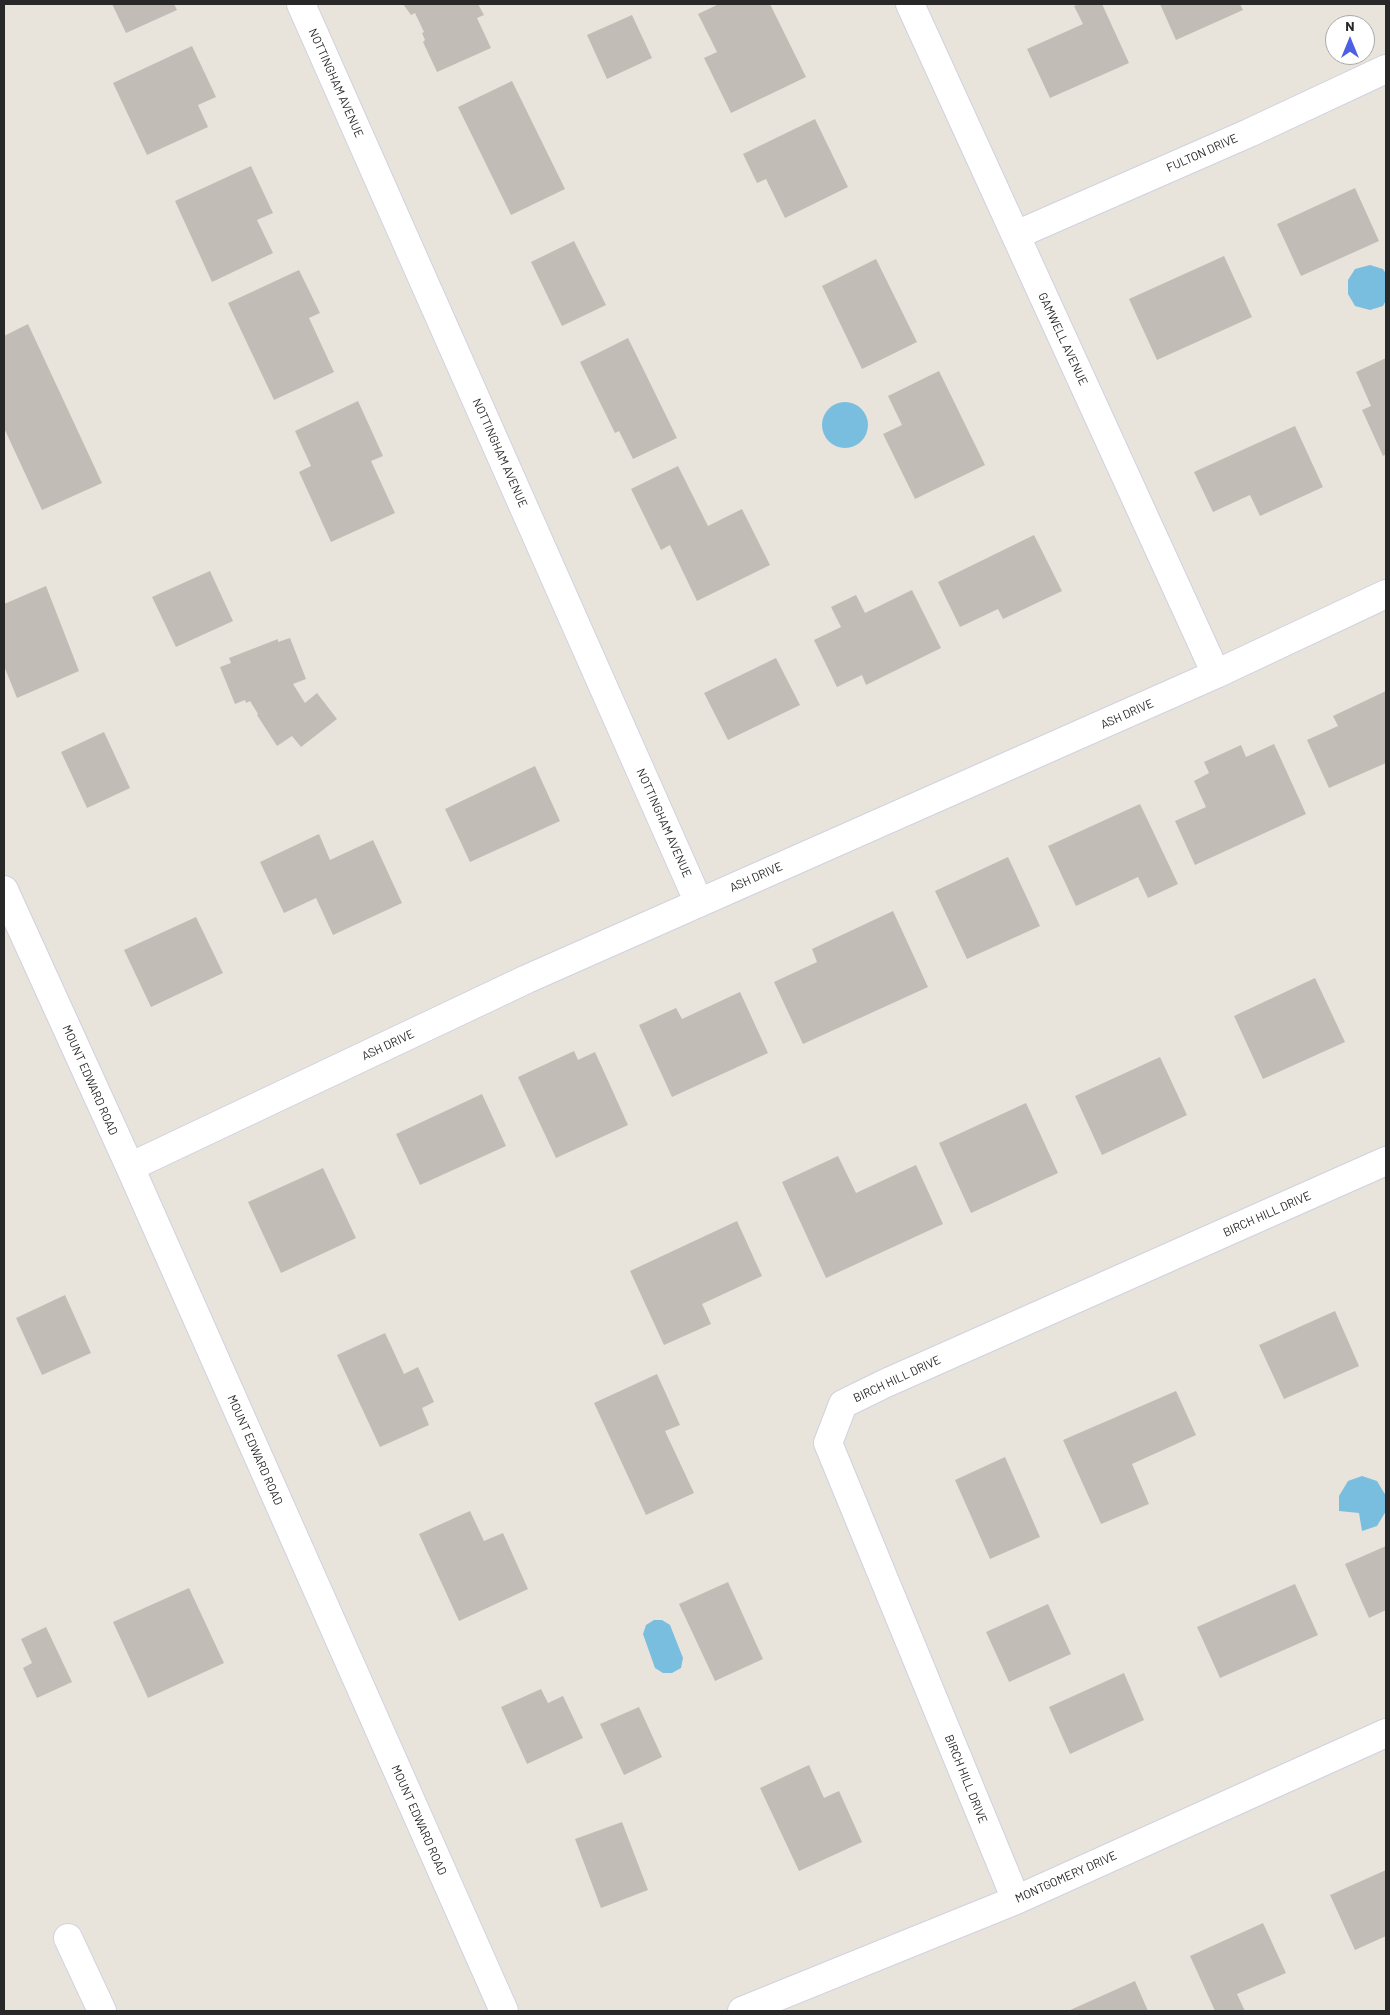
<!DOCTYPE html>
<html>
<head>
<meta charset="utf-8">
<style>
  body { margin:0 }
  #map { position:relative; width:1390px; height:2015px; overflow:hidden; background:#e8e3db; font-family:Barlow,sans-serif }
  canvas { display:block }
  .frame { position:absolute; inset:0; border:5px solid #282828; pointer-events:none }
  .north { position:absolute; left:1325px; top:15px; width:50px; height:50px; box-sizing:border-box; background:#fff; border:1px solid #a9a9a9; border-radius:50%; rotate:0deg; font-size:14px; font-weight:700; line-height:20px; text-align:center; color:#282828 }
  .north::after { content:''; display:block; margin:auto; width:18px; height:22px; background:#4d60e3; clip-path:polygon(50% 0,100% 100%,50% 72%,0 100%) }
</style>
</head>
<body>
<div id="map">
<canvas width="1390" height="2015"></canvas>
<div class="frame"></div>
<div class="north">N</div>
</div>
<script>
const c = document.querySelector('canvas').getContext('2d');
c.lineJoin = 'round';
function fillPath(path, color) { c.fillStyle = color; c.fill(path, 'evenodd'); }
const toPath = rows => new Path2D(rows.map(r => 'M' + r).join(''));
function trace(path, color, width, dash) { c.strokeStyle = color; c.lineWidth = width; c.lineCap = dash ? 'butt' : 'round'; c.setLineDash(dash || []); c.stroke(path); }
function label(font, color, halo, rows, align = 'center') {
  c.font = font + ' Barlow,sans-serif'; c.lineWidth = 4; c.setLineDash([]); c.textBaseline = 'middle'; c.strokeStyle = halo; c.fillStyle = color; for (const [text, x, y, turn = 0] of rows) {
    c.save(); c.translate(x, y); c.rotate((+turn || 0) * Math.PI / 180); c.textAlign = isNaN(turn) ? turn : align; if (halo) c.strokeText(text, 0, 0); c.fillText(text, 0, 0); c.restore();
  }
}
fillPath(toPath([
  [1370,265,1383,269,1386,274,1386,300,1383,306,1370,310,1355,306,1348,294,1348,280,1355,269],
  '822 425a23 23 0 1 1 46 0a23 23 0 1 1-46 0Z',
  [1362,1476,1377,1481,1386,1496,1386,1511,1377,1526,1362,1531,1359,1513,1339,1511,1339,1496,1348,1481],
  [654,1620,662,1620,670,1625,683,1658,681,1668,672,1673,663,1673,655,1668,643,1634,646,1625]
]), '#7abedf');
fillPath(toPath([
  [112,4,174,4,177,10,126,33],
  [403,4,478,4,484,15,477,18,491,48,437,72,423,42,425,40,422,33,424,32,415,13,411,15],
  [719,4,770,4,806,77,731,113,704,58,717,52,698,14],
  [1080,4,1102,4,1129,63,1050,98,1027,49,1083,24,1074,6],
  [1160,4,1240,4,1243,10,1176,40],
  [632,15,652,58,607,79,587,35],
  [192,46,216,97,198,105,208,127,147,155,113,83],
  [512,81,565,189,511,215,458,107],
  [815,119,848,187,785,218,766,179,757,183,743,154],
  [251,166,273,213,257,220,273,253,212,282,175,201],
  [1355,188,1379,241,1301,276,1277,224],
  [574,241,606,305,562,326,531,262],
  [1224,256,1252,317,1157,360,1129,299],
  [876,259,917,342,862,369,822,286],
  [299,270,320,313,309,318,334,372,274,400,228,303],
  [28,324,102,483,42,510,4,428,4,336],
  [628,338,677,438,633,459,619,431,615,433,580,362],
  [1386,358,1386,454,1383,456,1362,410,1371,406,1356,372],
  [939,371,985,465,915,499,883,434,902,425,888,396],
  [358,401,383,456,371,461,395,513,331,542,299,472,311,466,295,431],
  [1295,426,1323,487,1260,516,1250,495,1213,512,1194,472],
  [678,466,708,526,742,509,770,565,697,601,670,545,661,550,631,489],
  [1034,535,1062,591,1003,619,998,609,960,627,938,582],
  [210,571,233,621,176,647,152,597],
  [46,586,79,671,17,698,4,666,4,604],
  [912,590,941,648,866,685,862,675,837,687,814,640,841,627,831,607,856,595,865,613],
  [290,638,306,679,293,684,305,703,317,693,337,719,301,747,292,736,277,746,257,715,258,714,250,701,246,703,245,700,235,704,220,667,231,663,229,658,278,639,278,642],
  [776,658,800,705,728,740,704,693],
  [1386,691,1386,763,1329,788,1307,740,1338,726,1333,716],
  [104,732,130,788,87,808,61,752],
  [1274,744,1306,814,1195,865,1175,821,1206,807,1194,781,1209,773,1204,762,1241,745,1246,757],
  [535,766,560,821,470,862,445,809],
  [1140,804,1178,884,1148,898,1138,877,1076,906,1048,846],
  [319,834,330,860,373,840,402,903,333,935,316,898,284,913,260,862],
  [1008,857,1040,926,967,959,935,891],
  [893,911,928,987,803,1044,774,982,817,962,812,949],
  [196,917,223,973,151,1007,124,950],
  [1315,978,1345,1042,1263,1079,1234,1016],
  [740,992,768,1053,672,1097,639,1025,676,1008,682,1019],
  [574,1051,578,1060,595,1052,628,1125,556,1158,518,1077],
  [1160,1057,1187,1115,1102,1155,1075,1096],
  [482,1094,506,1146,420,1185,396,1134],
  [1026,1103,1058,1173,971,1213,939,1143],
  [838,1156,856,1193,916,1165,943,1224,826,1278,782,1182],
  [323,1168,356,1238,281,1273,248,1202],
  [737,1221,762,1276,702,1304,711,1324,664,1345,630,1271],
  [65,1295,91,1353,42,1375,16,1318],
  [1335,1311,1359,1366,1284,1399,1259,1345],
  [385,1333,404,1374,418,1367,434,1402,422,1408,429,1425,380,1447,337,1355],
  [657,1374,680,1425,665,1431,694,1493,646,1515,594,1403],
  [1176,1391,1196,1435,1132,1464,1149,1504,1101,1524,1063,1440],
  [1005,1457,1040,1537,990,1559,955,1480],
  [470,1511,484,1541,503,1533,528,1589,459,1621,419,1534],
  [1386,1546,1386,1610,1369,1618,1345,1564],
  [728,1582,763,1659,715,1681,679,1604],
  [1295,1584,1318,1635,1220,1678,1197,1627],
  [189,1588,224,1663,148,1698,113,1622],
  [1048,1604,1071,1654,1009,1682,986,1632],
  [46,1627,72,1682,37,1698,23,1668,32,1663,21,1639],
  [1124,1673,1144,1720,1070,1754,1049,1707],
  [541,1689,548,1703,563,1696,583,1738,527,1764,501,1707],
  [639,1707,662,1757,624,1775,600,1724],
  [809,1765,824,1798,839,1791,862,1842,799,1871,760,1788],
  [622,1822,648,1890,601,1908,575,1839],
  [1386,1870,1386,1936,1355,1950,1330,1895],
  [1263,1923,1286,1973,1237,1994,1245,2011,1215,2011,1190,1956],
  [1135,1981,1148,2011,1068,2011]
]), '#c1bdb6');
const minor = toPath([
  [301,4,699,903],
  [910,4,1216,674],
  [1016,235,1249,133,1386,69],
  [4,890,130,1167,504,2011],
  [130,1167,527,979,1216,674,1386,594],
  [1016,1900,828,1443,843,1404,886,1383,1386,1161],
  [68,1938,102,2011],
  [742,2011,1016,1900,1386,1733]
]);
trace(minor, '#d0d2df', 30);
trace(minor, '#fff', 28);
label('12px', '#282828', '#fff', [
  ["NOTTINGHAM AVENUE",336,83,66],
  ["FULTON DRIVE",1202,153,-24],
  ["GAMWELL AVENUE",1063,339,65],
  ["NOTTINGHAM AVENUE",500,453,66],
  ["ASH DRIVE",1127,714,-24],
  ["NOTTINGHAM AVENUE",664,823,66],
  ["ASH DRIVE",756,877,-24],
  ["ASH DRIVE",388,1045,-25],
  ["MOUNT EDWARD ROAD",90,1080,66],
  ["BIRCH HILL DRIVE",1267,1214,-24],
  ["BIRCH HILL DRIVE",897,1379,-25],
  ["MOUNT EDWARD ROAD",255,1450,66],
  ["BIRCH HILL DRIVE",966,1779,68],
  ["MOUNT EDWARD ROAD",419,1820,66],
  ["MONTGOMERY DRIVE",1066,1877,-24]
]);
</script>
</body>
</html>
